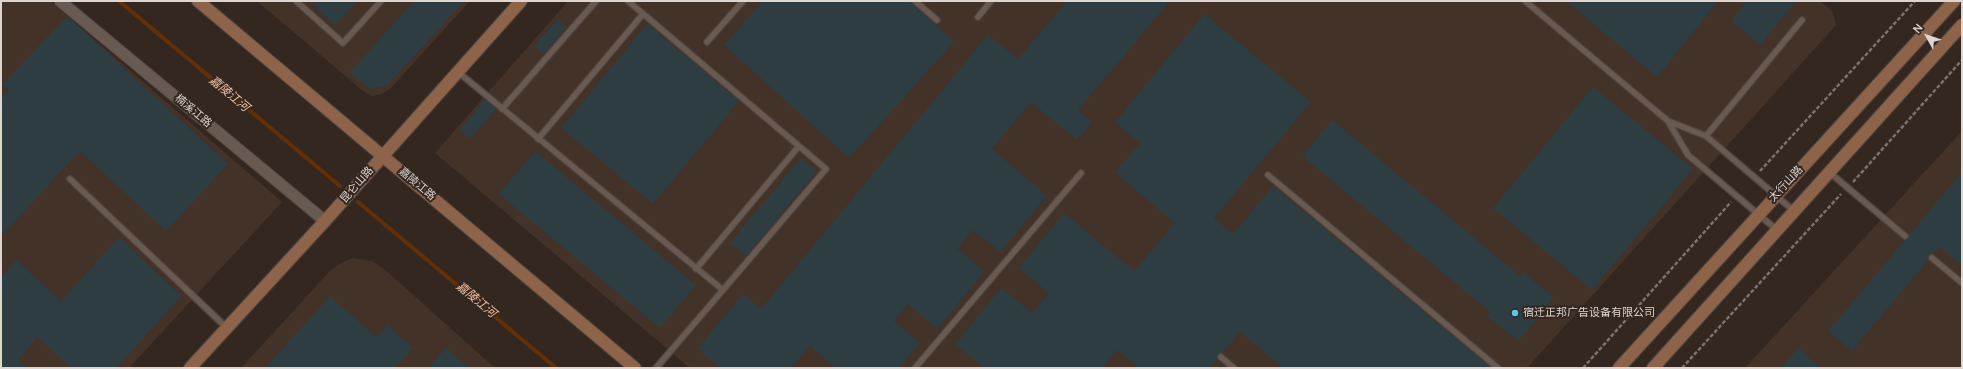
<!DOCTYPE html>
<html>
<head>
<meta charset="utf-8">
<style>
  body { margin:0 }
  #map { position:relative; width:1963px; height:369px; overflow:hidden; background:#342720; font-family:Manrope,sans-serif }
  canvas { display:block }
  .frame { position:absolute; inset:0; border:2px solid #ded5d1; pointer-events:none }
  .north { position:absolute; left:1907px; top:16px; width:40px; height:40px; -webkit-text-stroke:3px #342720; paint-order:stroke; rotate:310deg; font-size:11px; font-weight:700; line-height:16px; text-align:center; color:#ded5d1 }
  .north::after { content:''; display:block; margin:auto; width:14px; height:18px; background:#ded5d1; clip-path:polygon(50% 0,100% 100%,50% 72%,0 100%) }
</style>
</head>
<body>
<div id="map">
<canvas width="1963" height="369"></canvas>
<div class="frame"></div>
<div class="north">N</div>
</div>
<script>
const c = document.querySelector('canvas').getContext('2d');
c.lineJoin = 'round';
function fillPath(path, color) { c.fillStyle = color; c.fill(path, 'evenodd'); }
const toPath = rows => new Path2D(rows.map(r => 'M' + r).join(''));
function trace(path, color, width, dash) { c.strokeStyle = color; c.lineWidth = width; c.lineCap = dash ? 'butt' : 'round'; c.setLineDash(dash || []); c.stroke(path); }
function label(font, color, halo, rows, align = 'center') {
  c.font = font + ' Manrope,"Noto Sans SC",sans-serif'; c.lineWidth = 4; c.setLineDash([]); c.textBaseline = 'middle'; c.strokeStyle = halo; c.fillStyle = color; for (const [text, x, y, turn = 0] of rows) {
    c.save(); c.translate(x, y); c.rotate((+turn || 0) * Math.PI / 180); c.textAlign = isNaN(turn) ? turn : align; if (halo) c.strokeText(text, 0, 0); c.fillText(text, 0, 0); c.restore();
  }
}
fillPath(toPath([
  [1,1,50,1,282,202,129,368,1,368],
  [257,1,470,1,390,89,380,95,372,96,363,91],
  [568,1,1820,1,1833,12,1836,25,1527,368,690,368,435,153],
  [1962,131,1962,368,1745,368,1789,320],
  [353,258,372,261,383,268,495,368,241,368,329,272,341,263]
]), '#433228');
trace(toPath([
  [119,1,340,186],
  [358,202,556,368]
]), '#632f07', 4);
fillPath(toPath([
  [309,1,357,1,335,25],
  [414,1,464,1,387,86,369,89,350,72],
  [763,1,909,1,954,42,849,158,724,45],
  [1067,1,1170,1,1078,110,1092,122,1077,140,1031,102,992,149,1047,196,1000,252,973,230,957,249,985,271,937,329,908,304,894,321,920,343,899,368,836,368,810,346,791,368,720,368,697,349,743,294,761,309,988,35,1018,59],
  [1566,1,1718,1,1657,77],
  [1747,1,1796,1,1760,45,1731,21],
  [1204,14,1311,102,1214,218,1233,234,1273,186,1491,368,1283,368,1240,332,1222,353,1218,355,1217,359,1210,368,1139,368,1117,350,1102,368,984,368,955,344,1001,288,1032,313,1049,293,1019,268,1064,213,1134,271,1175,223,1115,173,1140,143,1115,122],
  [67,16,228,164,166,231,80,151,1,236,1,98,9,90,2,85],
  [558,19,567,27,543,54,534,46],
  [647,24,739,101,653,204,561,128],
  [1593,87,1693,169,1592,290,1493,208],
  [485,100,496,109,470,139,460,130],
  [1332,120,1520,276,1523,272,1554,298,1518,341,1487,316,1490,312,1302,156],
  [535,151,696,285,660,328,499,194],
  [801,158,817,171,746,256,730,243],
  [1962,172,1962,266,1939,247,1933,254,1929,255,1928,260,1852,351,1828,331,1905,240,1908,238,1909,235],
  [119,237,181,296,116,368,72,368,37,337,18,360,27,368,1,368,1,277,16,260,61,301],
  [330,296,376,337,387,325,413,348,395,368,265,368],
  [446,348,469,368,428,368],
  [1798,348,1821,368,1781,368]
]), '#2d3d42');
const lane = toPath([
  [296,1,343,43,381,1],
  [915,1,937,20],
  [1525,1,1668,121],
  [978,17,991,1],
  [707,42,743,1],
  [458,72,723,290,826,169,628,1],
  [502,109,596,1],
  [1706,136,1802,20],
  [538,139,643,14],
  [1829,172,1905,236],
  [1268,175,1498,368],
  [70,179,227,328],
  [1777,230,1688,155,1668,121,1706,136,1794,211],
  [1932,258,1962,283],
  [696,269,799,146],
  [1221,357,1234,368],
  [656,368,723,290],
  [915,368,1081,173]
]);
const street = toPath([
  [60,1,325,221]
]);
const secondary = toPath([
  [198,1,635,368],
  [190,368,325,221,521,1],
  [1619,368,1954,1],
  [1653,368,1962,25]
]);
trace(lane, '#4e433e', 8);
trace(street, '#4e433e', 13);
trace(secondary, '#4e433e', 14);
trace(toPath([
  [1760,171,1915,1],
  [1853,182,1962,60],
  [1583,368,1731,202],
  [1682,368,1841,194]
]), '#7c716b', 2.5, [4, 2]);
trace(lane, '#685a51', 5.5);
trace(street, '#685a51', 11);
trace(secondary, '#8d6449', 12);
for (const [x, y, r, color] of [
  [1515,313,4,"#5dc7e8"]
]) { const dot = new Path2D(); dot.arc(x, y, r, 0, 2 * Math.PI); c.fillStyle = color; c.fill(dot); trace(dot, '#342720', 1.5); }
label('11px', '#ded5d1', '#342720', [
  ["楠溪江路",193,111,40],
  ["嘉陵江路",417,184,40],
  ["太行山路",1786,184,-47],
  ["昆仑山路",357,185,-49]
]);
label('11px', '#ded5d1', '#342720', [
  ["宿迁正邦广告设备有限公司",1523,313]
], 'left');
label('italic 12px', '#f8c4a6', '#342720', [
  ["嘉陵江河",229,94,40],
  ["嘉陵江河",476,300,40]
]);
</script>
</body>
</html>
